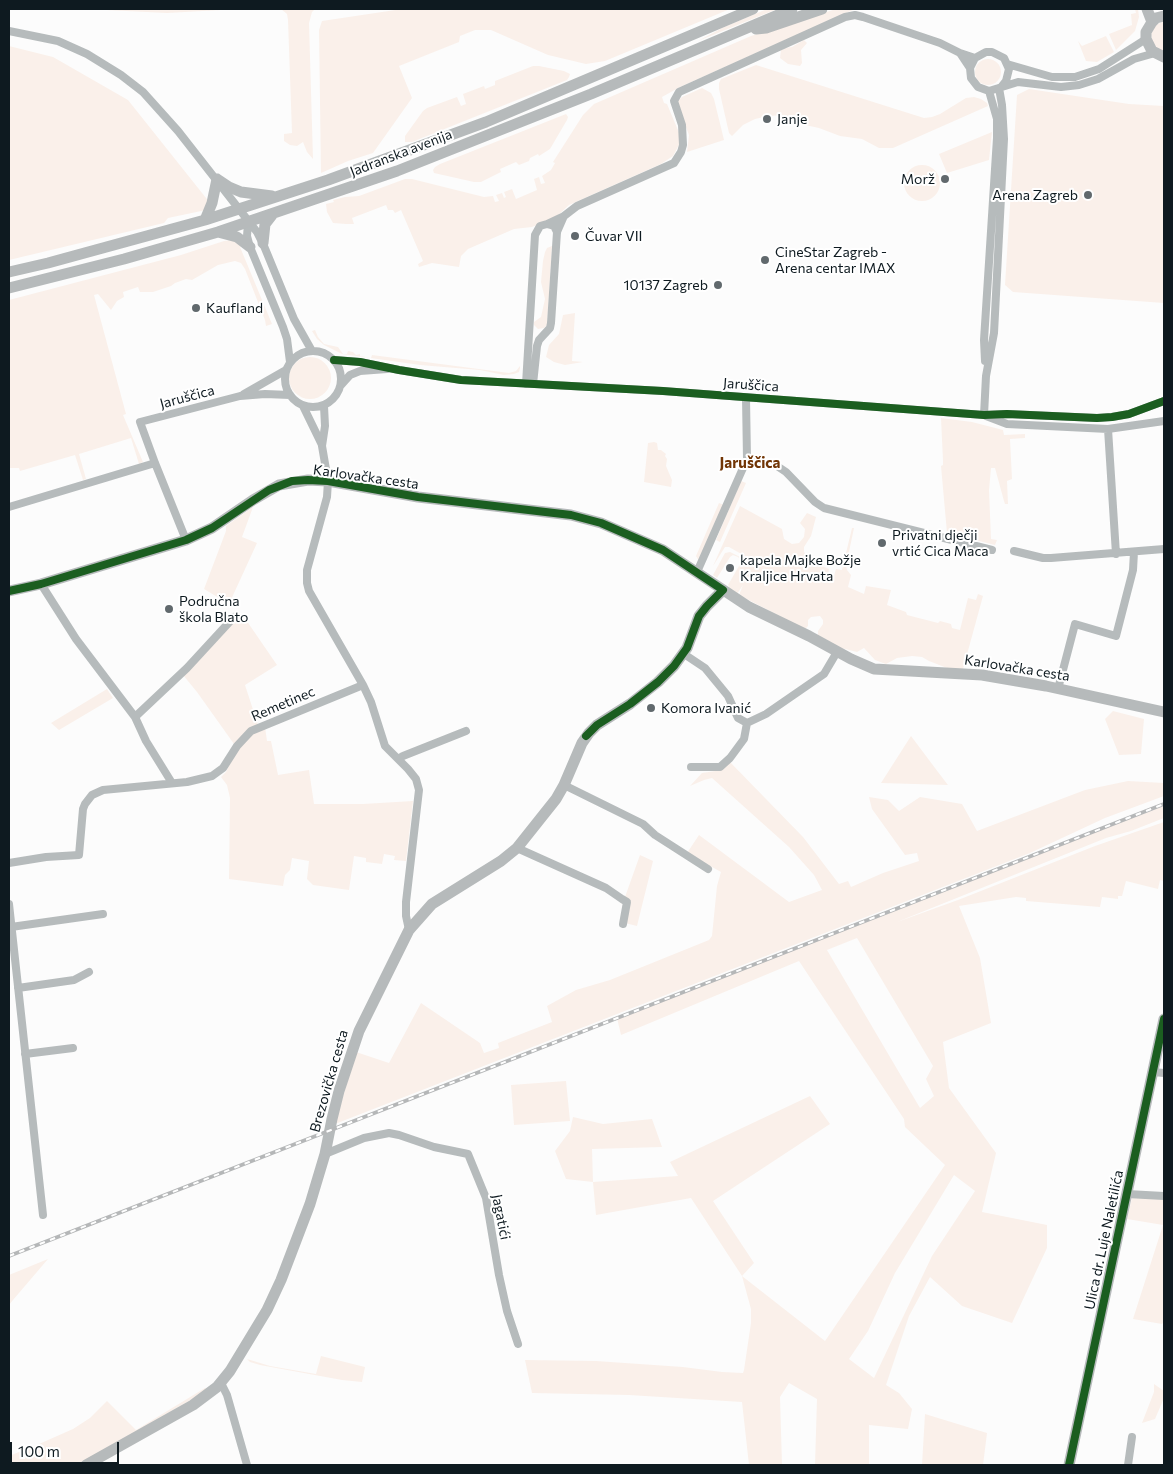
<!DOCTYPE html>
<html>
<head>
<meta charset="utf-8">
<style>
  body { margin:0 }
  #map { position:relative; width:1173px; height:1474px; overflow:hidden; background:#fcfcfc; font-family:Commissioner,sans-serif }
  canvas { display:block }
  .frame { position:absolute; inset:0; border:10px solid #0e1a20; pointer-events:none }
  .scale { position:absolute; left:10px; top:1442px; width:109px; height:22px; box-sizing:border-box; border:2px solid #0e1a20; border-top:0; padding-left:6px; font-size:15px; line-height:18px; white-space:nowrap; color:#0e1a20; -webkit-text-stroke:4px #fff; paint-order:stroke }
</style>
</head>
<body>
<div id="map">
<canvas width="1173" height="1474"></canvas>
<div class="frame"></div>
<div class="scale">100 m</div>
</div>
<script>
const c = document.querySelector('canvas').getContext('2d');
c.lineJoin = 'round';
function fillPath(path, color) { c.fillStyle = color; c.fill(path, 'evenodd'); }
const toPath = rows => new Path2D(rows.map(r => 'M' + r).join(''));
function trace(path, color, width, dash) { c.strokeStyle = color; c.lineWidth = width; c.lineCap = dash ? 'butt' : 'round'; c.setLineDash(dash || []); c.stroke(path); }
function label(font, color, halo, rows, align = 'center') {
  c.font = font + ' Commissioner,sans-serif'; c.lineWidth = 4; c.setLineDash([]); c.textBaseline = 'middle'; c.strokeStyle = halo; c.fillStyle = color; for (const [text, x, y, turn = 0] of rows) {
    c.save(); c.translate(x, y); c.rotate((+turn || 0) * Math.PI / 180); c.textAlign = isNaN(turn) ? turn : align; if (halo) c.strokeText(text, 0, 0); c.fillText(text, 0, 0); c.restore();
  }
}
fillPath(toPath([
  [86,9,239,9,167,13],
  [281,9,315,9,312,12,309,23,313,159,307,152,303,142,297,146,290,145,284,141,284,134,292,133,288,20,287,14],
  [402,9,730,9,605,61,586,64,548,55,491,30,475,30,460,36,459,42,399,66,412,98,373,153,348,161,321,173,319,30,322,21],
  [767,9,777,9,698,41,724,27],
  [836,9,855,9,680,87,662,97,664,103,667,104,680,135,680,143,673,156,661,164,569,205,555,218,532,227,514,229,468,249,461,256,459,267,432,263,419,267,418,264,423,261,401,210,395,213,393,210,388,210,386,205,352,218,354,224,346,224,333,223,327,212,326,204,334,202,333,200,345,197,359,196,405,179,412,179,484,197,493,196,495,202,499,201,496,195,502,193,504,198,506,197,504,192,512,189,516,199,537,190,534,179,539,177,541,184,545,183,542,176,551,170,555,163,553,162,583,115,594,104,751,36],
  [1135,9,1138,9,1139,17,1135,31,1116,50,1109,34,1132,25,1131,14,1136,13],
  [1164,21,1164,52,1153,45,1151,34,1156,25],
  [1106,36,1114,52,1097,62,1086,61,1078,41,1082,46],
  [804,40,807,43,801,50,802,63,800,66,788,64,780,58,781,50,785,48,792,47],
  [9,46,53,57,128,100,210,203,206,210,168,218,164,223,9,260],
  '975 72a13 13 0 1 1 26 0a13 13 0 1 1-26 0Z',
  [756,65,924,118,932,117,940,114,966,98,974,97,981,99,987,103,988,106,893,148,879,148,862,139,840,136,819,128,805,125,785,115,768,116,755,119,743,125,732,136,729,133,719,89,719,83,721,79],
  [533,66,539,66,564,71,570,74,569,77,567,80,412,142,405,142,405,136,423,111,427,108,457,97,461,106,466,104,463,94,484,86,485,89,495,85,495,81],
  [702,88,711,93,714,99,724,140,687,152,689,135,678,106,678,101,682,97],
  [1029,89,1129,104,1164,106,1164,303,1013,292,1005,285,1017,95],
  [566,114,568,117,567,120,550,149,539,156,538,154,530,158,529,161,519,165,516,162,500,169,501,172,481,182,474,182,434,173,433,170,435,167,440,164],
  [992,132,989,160,947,173,939,154],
  '904 183a18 18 0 1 1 36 0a18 18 0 1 1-36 0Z',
  [233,240,243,245,240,247,272,324,266,326,265,320,245,269,241,263,235,261,218,265,192,280,186,279,175,283,171,286,153,292,140,292,138,287,123,292,124,297,117,301,111,310,98,294,94,295,126,414,123,415,143,462,139,464,131,438,79,454,86,479,83,480,75,455,20,471,19,468,9,468,9,300,181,255,224,241],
  [552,246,547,325,544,328,538,329,534,325,534,322,541,317,545,299,541,282,543,261,545,252,547,248],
  [575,313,572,361,583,362,565,365,554,362,546,357,549,345,559,334,563,315],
  [315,330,318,337,324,344,338,347,343,354,347,354,348,351,353,352,356,355,360,354,360,356,371,358,372,355,509,373,516,371,520,366,520,368,519,372,514,374,504,375,480,370,420,365,342,354,324,345,317,339,312,331],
  '289 378a21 21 0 1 1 42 0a21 21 0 1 1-42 0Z',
  [941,418,972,422,1003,430,1004,435,1025,434,1025,438,1010,439,1012,479,1007,481,1008,504,1005,504,1004,501,995,468,991,468,989,490,991,539,997,540,995,545,947,533,941,466,943,465,943,461],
  [654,442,657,443,658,450,661,450,666,454,665,456,667,459,666,466,672,480,671,487,644,482,648,443],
  [741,481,746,483,720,542,716,540],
  [719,503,724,505,699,561,696,556],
  [740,506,782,529,784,539,792,544,799,543,804,537,805,529,800,523,807,513,816,517,811,536,804,547,804,552,812,562,829,569,828,575,834,576,836,569,842,570,852,528,854,528,846,566,847,570,851,575,848,587,864,594,866,586,891,590,887,605,906,612,907,615,938,623,940,621,951,624,952,628,960,630,968,598,976,600,978,594,983,596,963,669,947,668,929,661,922,657,912,656,897,658,886,664,875,660,864,648,857,652,841,648,818,635,818,631,823,624,823,620,820,616,811,617,808,620,808,626,805,629,739,595,743,585,737,594,728,588,729,586,728,585,739,566,740,559,738,557,733,555,730,557,717,578,713,575,725,553,730,552,746,560,750,565,752,560,729,547,725,547,713,566],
  [253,507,242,537,257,543,229,604,204,589,226,531,226,526],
  [242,614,277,665,245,685,258,725,234,744,197,692,183,675],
  [107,689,113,698,59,730,51,723],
  [1113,711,1144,719,1141,754,1119,755,1105,719],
  [265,727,267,741,271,741,278,775,309,770,314,804,363,804,413,801,406,861,394,860,395,856,384,854,382,864,366,862,366,858,354,856,349,890,313,885,307,879,309,861,292,858,290,870,285,875,283,886,229,879,230,798,227,785,221,777,226,772,232,759,244,739],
  [911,736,938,772,948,785,881,783],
  [729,761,803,837,839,884,848,881,851,887,883,873,919,861,917,853,905,855,872,809,869,797,888,800,899,811,920,797,962,804,977,831,1085,790,1128,781,1164,783,1164,796,1105,818,1030,853,335,1124,356,1052,389,1063,421,1003,480,1043,484,1053,499,1048,498,1043,552,1022,547,1006,576,990,610,980,709,940,712,936,717,886,721,872,687,853,699,835,789,902,822,890,814,875,789,847,712,778,704,780,690,786,702,773,722,770],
  [1164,806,1164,818,1131,831,1106,838,897,922,958,900,1095,846,1164,822,1164,881,1160,880,1158,889,1126,881,1122,896,1118,896,1118,899,1102,897,1100,907,1026,901,1026,898,1016,897,959,906,980,958,991,1023,943,1042,949,1088,996,1153,982,1212,1047,1225,1047,1248,1012,1323,962,1306,930,1277,909,1316,886,1385,899,1393,912,1409,908,1429,869,1425,869,1465,815,1465,817,1399,789,1383,780,1397,782,1465,749,1465,742,1402,629,1395,532,1393,525,1360,596,1361,683,1367,722,1372,743,1373,744,1370,751,1323,751,1309,742,1276,691,1198,596,1215,593,1182,566,1179,555,1151,570,1131,573,1117,603,1124,652,1119,662,1147,592,1149,593,1182,678,1176,670,1162,810,1096,830,1124,713,1201,754,1263,742,1276,825,1341,945,1165,905,1127,904,1119,799,961,621,1035,617,1018,1055,847],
  [857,938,933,1066,926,1079,934,1096,920,1108,827,950],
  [954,1175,975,1191,932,1256,874,1378,849,1359,868,1331,895,1273],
  [640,855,653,861,637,926,625,923,625,897],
  [566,1081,570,1121,514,1125,511,1085],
  [1132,1198,1164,1199,1164,1321,1162,1324,1133,1319,1163,1225,1127,1219],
  [48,1259,13,1300,9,1305,9,1275],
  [321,1356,365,1367,362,1382,342,1380,260,1365,250,1362,247,1359,270,1366,316,1374],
  [1154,1384,1164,1391,1164,1398,1155,1419,1142,1423,1154,1392],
  [205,1388,207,1389,198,1396,77,1465,9,1465,9,1456,39,1444,73,1429,90,1418,107,1401,136,1430],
  [925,1414,987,1433,983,1465,922,1465]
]), '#faf0ea');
trace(toPath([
  [9,31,58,41,87,54,121,75,143,92,178,131,257,232,264,246,294,319,312,351],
  [1007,64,1052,77,1075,77,1099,69,1146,39],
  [970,68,960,53,975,58],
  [1002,86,1006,81,1009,69,1004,58,992,52,986,52,975,58,970,68,971,78,978,87,989,91,1018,82,1061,87,1079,85,1098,79,1134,59,1155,53],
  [248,223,247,236,250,247,283,327,287,339,290,362],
  [547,224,564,216,577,206,674,163,681,152,683,145,682,125,674,101,679,92,845,17,855,15,863,17,940,43,960,53],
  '285 379a28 28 0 1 1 56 0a28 28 0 1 1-56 0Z',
  [334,360,360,362,399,370,461,380,663,391,984,415,1007,414,1097,418,1112,417,1129,414,1164,401],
  [985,361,984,340,997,138,997,119,989,91],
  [526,384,535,235,540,226,547,224,554,226,557,232],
  [533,384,537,346,539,340,550,328,551,323,557,232,564,216],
  [341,385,350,375,360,371,387,369],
  [244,394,286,370],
  [303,406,322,445],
  [324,406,325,426,322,446,328,481,327,497,307,570,307,583,309,591,363,685,371,702,385,746,408,769,416,779,419,790,406,902,406,916,409,930],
  [984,415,986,376,994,333,1004,139,1002,105,999,88],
  [986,416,1007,424,1108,429,1164,421],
  [1108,429,1116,554],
  [747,459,777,466,786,472,815,502,824,508,992,550],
  [9,507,155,463],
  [186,540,155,463,140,422,240,396,265,394,290,395],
  [1014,551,1043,558,1051,558,1164,549],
  [697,572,747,459,746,398],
  [41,584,76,639,135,717,187,668,234,617],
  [684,654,705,668,728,696,738,718,747,723],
  [1058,689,1075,624,1116,636,1133,570,1134,552],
  [135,717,146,741,172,783],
  [398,759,403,756,466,731],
  [691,767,720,767,730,758,744,739,747,723,766,714,824,674,837,652],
  [564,785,643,824,655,835,708,869],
  [517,848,606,888,622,899,627,902,623,924],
  [9,863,46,857,79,855,83,809,85,804,92,795,103,790,187,782,212,776,223,768,237,746,251,731,363,685],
  [9,904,43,1215],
  [11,927,103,914],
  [18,988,74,980,89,972],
  [25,1054,73,1048],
  [1153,1072,1164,1073],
  [325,1154,364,1138,389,1133,399,1135,434,1147,468,1154,486,1198,499,1275,507,1311,518,1344],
  [1127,1194,1164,1196],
  [221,1383,227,1395,247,1465],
  [1128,1465,1132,1437]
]), '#b6bbbc', 8);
trace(toPath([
  [1147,9,1152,22],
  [1164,16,1156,18,1152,22,1146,32,1146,39,1152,51,1164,57],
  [756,29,766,28,822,9],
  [205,220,212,203,217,179,229,187,241,192,272,196],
  [218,232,237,237,250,247],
  [263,243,265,224,272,215],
  [9,272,48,263,205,220,328,180,486,122,753,9],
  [9,288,124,259,218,232,397,171,591,94,792,9],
  [9,591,41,584,186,540,212,528,253,500,279,485,308,480,328,481,418,497,571,515,601,523,663,550,749,607,809,636,851,659,874,669,982,675,1046,686,1164,712],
  [86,1465,193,1405,217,1387,230,1371,267,1310,281,1280,310,1204,325,1154,332,1119,339,1091,359,1031,409,930,432,904,501,861,517,848,556,799,564,785,582,743,589,733,597,725,630,704,658,682,674,666,687,648,699,616,707,606,723,590],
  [1069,1465,1164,1019]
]), '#b6babb', 11);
const rail = toPath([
  [9,1256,1164,804]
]);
trace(rail, '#b5b7b8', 4);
trace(rail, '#fff', 2, [5.5]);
trace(toPath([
  [334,360,360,362,399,370,461,380,663,391,984,415,1007,414,1097,418,1112,417,1129,414,1164,401],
  [9,591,41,584,186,540,212,528,269,490,292,481,308,480,328,481,418,497,571,515,601,523,663,550,723,590,707,606,699,616,687,648,674,666,658,682,630,704,597,725,586,736],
  [1069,1465,1164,1019]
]), '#1b5e20', 8);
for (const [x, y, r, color] of [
  [767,119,5,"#61696d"],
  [945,179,5,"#61696d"],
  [1088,195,5,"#61696d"],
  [575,236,5,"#61696d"],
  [765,260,5,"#61696d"],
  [718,285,5,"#61696d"],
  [196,308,5,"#61696d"],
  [882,543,5,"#61696d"],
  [730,568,5,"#61696d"],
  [169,609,5,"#61696d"],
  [651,708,5,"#61696d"]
]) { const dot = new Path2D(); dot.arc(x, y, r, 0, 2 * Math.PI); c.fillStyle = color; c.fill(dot); trace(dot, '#fff', 2); }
label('14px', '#0e1a20', '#fff', [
  ["Janje",777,119],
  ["Morž",935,179,"right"],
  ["Arena Zagreb",1078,195,"right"],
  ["Čuvar VII",585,236],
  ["CineStar Zagreb -",775,252],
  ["Arena centar IMAX",775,268],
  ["10137 Zagreb",708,285,"right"],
  ["Kaufland",206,308],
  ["Privatni dječji",892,535],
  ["vrtić Cica Maca",892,551],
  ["kapela Majke Božje",740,560],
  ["Kraljice Hrvata",740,576],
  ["Područna",179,601],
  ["škola Blato",179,617],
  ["Komora Ivanić",661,708]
], 'left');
label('14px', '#0e1a20', '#fff', [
  ["Jadranska avenija",401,153,-21],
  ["Jaruščica",751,385,4],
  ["Jaruščica",187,397,-15],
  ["Karlovačka cesta",366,477,8],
  ["Karlovačka cesta",1017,668,9],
  ["Remetinec",283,704,-23],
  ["Brezovička cesta",329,1081,-74],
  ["Jagatići",501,1217,79],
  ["Ulica dr. Luje Naletilića",1104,1240,-78]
]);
label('bold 15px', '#713505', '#fff', [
  ["Jaruščica",750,463]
]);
</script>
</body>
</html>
